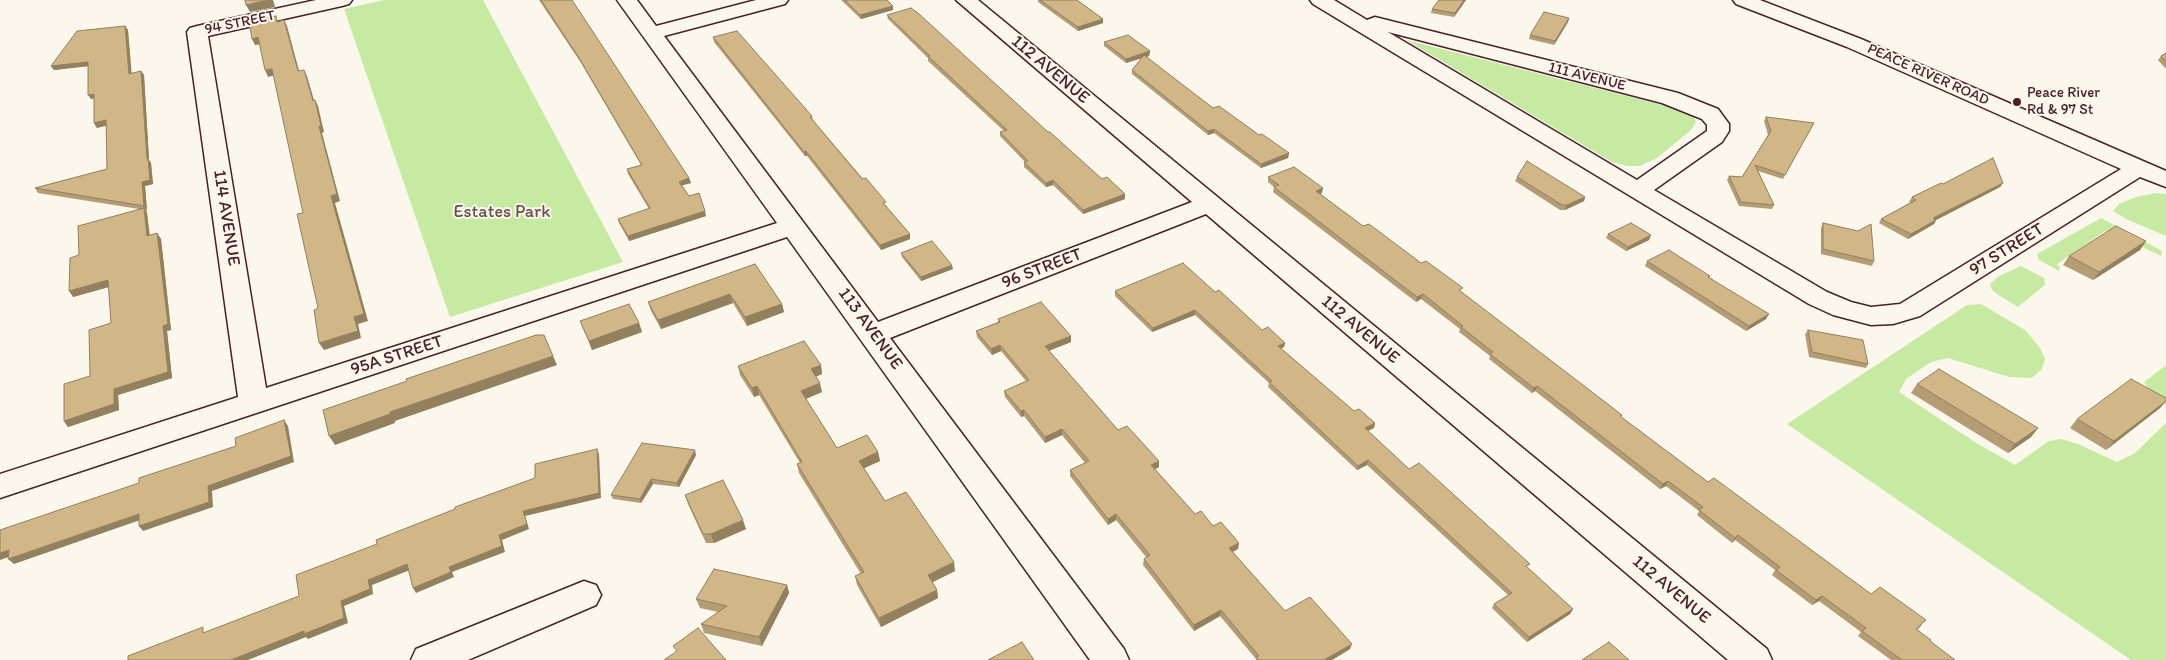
<!DOCTYPE html>
<html>
<head>
<meta charset="utf-8">
<style>
  body { margin:0 }
  canvas { display:block; background:#fbf7ec }
</style>
</head>
<body>
<canvas width="2166" height="660"></canvas>
<script>
const c = document.querySelector('canvas').getContext('2d');
c.lineJoin = 'round';
function fillPath(path, color) { c.fillStyle = color; c.fill(path, 'evenodd'); }
const toPath = rows => new Path2D(rows.map(r => 'M' + r).join(''));
function trace(path, color, width, dash) { c.strokeStyle = color; c.lineWidth = width; c.lineCap = dash ? 'butt' : 'round'; c.setLineDash(dash || []); c.stroke(path); }
function label(font, color, halo, rows, align = 'center') {
  c.font = font + ' Itim,sans-serif'; c.lineWidth = 4; c.setLineDash([]); c.textBaseline = 'middle'; c.strokeStyle = halo; c.fillStyle = color; for (const [text, x, y, turn = 0] of rows) {
    c.save(); c.translate(x, y); c.rotate((+turn || 0) * Math.PI / 180); c.textAlign = isNaN(turn) ? turn : align; if (halo) c.strokeText(text, 0, 0); c.fillText(text, 0, 0); c.restore();
  }
}
fillPath(toPath([
  [384,0,483,0,623,262,450,317,344,9],
  [1406,40,1682,110,1693,115,1696,122,1691,130,1657,158,1640,166,1627,166,1612,162],
  [2156,193,2166,194,2166,236,2128,220,2113,211,2119,204,2136,197],
  [2101,218,2162,251,2161,256,2118,235,2105,231,2057,264,2060,267,2059,271,2039,260,2037,254],
  [2021,266,2044,278,2045,285,2018,307,2000,296,1992,290,1990,284,1999,276],
  [1981,304,2025,330,2040,348,2045,359,2042,369,2032,378,2009,377,1948,358,1931,362,1906,379,1899,392,1978,444,2015,465,2049,441,2061,439,2078,444,2117,462,2135,453,2166,423,2166,660,2131,660,1787,424,1967,305],
  [2166,365,2166,406,2152,393,2144,382]
]), '#c7eaa3');
const minor = toPath([
  [316,0,352,0,349,4,342,6,208,36,266,388,777,223,617,0,637,0,656,26,756,0,788,0,785,4,664,36,878,322,1192,202,956,0,978,0,1767,649,1772,660,1728,660,1206,214,890,338,1124,649,1129,660,1090,660,787,237,0,498,0,474,238,397,187,32,190,28,197,26,316,0],
  [1310,0,1334,0,1367,20,1375,17,1678,93,1718,109,1729,124,1729,131,1722,142,1654,190,1827,292,1851,302,1871,307,1900,304,2121,169,1847,47,1736,4,1733,0,1760,0,1861,39,2166,171,2166,187,2140,177,1920,316,1893,324,1871,325,1833,315,1809,304,1313,4,1310,0],
  [1388,32,1662,103,1702,119,1707,125,1707,131,1637,180,1388,32],
  [584,581,596,585,601,595,596,605,468,660,411,660,416,649,584,581]
]);
trace(minor, '#4a1f2b', 3);
fillPath(minor, '#fbf7ec');
fillPath(toPath([
  [539,0,572,0,689,178,691,183,682,185,689,196,706,216,629,241,619,223,618,219,649,209,628,174,627,169,641,165,581,63],
  [841,0,887,0,893,10,861,19],
  [1038,0,1077,0,1103,19,1103,23,1078,31,1038,2],
  [1466,0,1454,17,1431,13,1432,9],
  [887,15,1048,132,1102,179,1125,194,1125,199,1083,214,1053,185,1046,187,1024,167,1024,162,1025,162,1000,136,1000,132,1004,131,928,61,928,58,888,19],
  [1569,18,1568,22,1554,45,1529,39,1530,35],
  [125,26,128,30,131,74,141,71,144,75,149,160,151,163,153,184,145,186,147,211,146,210,147,213,150,236,157,233,161,239,171,330,167,331,172,378,118,395,119,410,68,427,64,421,90,376,111,323,109,287,73,297,79,255,139,209,38,193,35,188,107,169,106,125,97,128,94,123,94,98,91,99,88,66,54,70,51,66],
  [713,37,812,116,813,120,910,234,910,239,881,250,807,156,805,156,714,42],
  [1104,42,1150,51,1149,56,1146,57,1213,108,1289,153,1288,158,1261,168,1214,133,1208,135,1132,74,1132,70,1142,58,1126,63,1104,46],
  [2166,53,2166,69,2158,60,2161,56],
  [1766,117,1814,123,1783,179,1758,171,1774,205,1772,209,1739,206,1727,180,1729,176,1742,177,1768,135,1764,121],
  [1268,177,1322,193,1320,194,1363,226,1421,263,1462,293,1622,415,1621,417,1708,482,1871,594,1922,625,1917,630,1930,641,1955,660,1891,660,1858,636,1861,632,1819,601,1812,605,1772,575,1775,570,1735,540,1732,543,1697,515,1699,511,1666,486,1660,489,1535,391,1532,393,1489,359,1490,356,1459,332,1460,329,1421,299,1416,302,1273,192,1274,187,1268,182],
  [1517,177,1585,197,1584,201,1565,210,1560,210,1515,181],
  [2003,183,2000,187,1936,220,1934,224,1908,239,1879,223,1881,219,1911,202,1909,202,1912,197,1943,184],
  [1823,223,1874,261,1872,266,1821,254,1821,228],
  [1608,234,1649,240,1626,251,1606,238],
  [2146,241,2140,250,2093,280,2063,265,2069,256],
  [901,253,953,269,921,281,902,257],
  [1647,261,1710,276,1709,277,1766,319,1746,331,1645,266],
  [755,264,782,304,784,312,747,326,733,303,661,329,651,311,648,302],
  [1115,291,1215,292,1262,330,1285,343,1284,347,1281,348,1354,411,1375,423,1374,428,1367,431,1409,469,1528,568,1573,609,1570,614,1527,642,1492,608,1494,604,1508,595,1367,465,1357,470,1268,387,1269,383,1195,315,1152,332,1115,296],
  [998,319,1071,342,1049,351,1118,430,1159,467,1155,469,1195,514,1239,543,1238,549,1233,552,1285,611,1350,649,1332,660,1256,660,1256,659,1220,616,1194,631,1143,565,1144,559,1146,557,1116,520,1108,525,1070,476,1070,470,1085,463,1062,435,1045,443,1024,416,1021,417,1005,397,1004,391,1026,381,1001,351,992,355,977,337,976,331,998,322],
  [580,321,639,323,642,332,592,350],
  [1808,330,1868,364,1866,368,1809,357,1805,334],
  [821,365,822,374,816,376,822,392,806,399,837,448,878,452,880,461,864,468,885,501,955,571,932,582,937,590,938,598,881,627,857,585,855,576,861,574,799,473,797,464,800,463,759,395,754,397,740,375,738,366],
  [1917,384,2038,428,2031,437,2008,453,1911,393],
  [2166,398,2166,401,2160,408,2106,450,2070,428,2077,419],
  [696,455,679,487,653,484,641,503,613,499,611,495],
  [685,495,746,529,714,543,706,543,688,504],
  [787,585,789,593,762,646,704,633,701,624,718,612,700,608,696,599]
]), '#b49d74');
fillPath(toPath([
  [268,0,273,0,275,7,250,12,246,5],
  [1464,0,1466,0,1454,17,1455,13],
  [893,6,893,10,861,19,860,15],
  [1569,18,1568,22,1554,45,1555,41],
  [1103,19,1103,23,1078,31,1078,27],
  [284,20,287,26,301,78,298,71],
  [125,26,128,30,132,78,129,74],
  [258,37,261,44,255,45,252,39],
  [1150,51,1149,56,1126,63,1126,59],
  [88,62,90,66,54,70,51,66],
  [272,69,275,75,268,77,265,70],
  [304,70,307,76,316,107,313,101],
  [141,71,144,75,149,160,151,163,153,184,145,186,147,211,144,206,142,182,147,159],
  [94,94,96,98,91,99,88,95],
  [315,100,318,106,324,132,322,133,340,201,335,203,368,321,358,324,361,338,324,350,319,343,354,317,331,196,319,126],
  [106,120,109,125,97,128,94,123],
  [1214,129,1214,133,1208,135,1208,131],
  [806,151,807,156,805,156,804,152],
  [1289,153,1288,158,1261,168,1261,164],
  [689,178,691,183,680,186,679,182],
  [1053,180,1053,185,1046,187,1046,183],
  [2003,183,2000,187,1936,220,1934,224,1908,239,1911,234,1933,218],
  [1323,188,1322,193,1315,196,1316,191],
  [1125,194,1125,199,1083,214,1083,210],
  [1585,197,1584,201,1565,210,1567,205],
  [144,208,147,213,150,242,147,236],
  [705,211,706,216,629,241,628,236],
  [157,233,161,239,171,330,167,331,172,378,118,395,119,410,68,427,64,421,114,389,163,326],
  [910,234,910,239,881,250,880,245],
  [1651,235,1649,240,1626,251,1628,247],
  [2146,241,2140,250,2093,280,2099,272],
  [952,265,953,269,921,281,921,277],
  [108,280,112,286,73,297,69,291],
  [730,294,733,303,661,329,658,320],
  [1423,294,1421,299,1416,302,1417,297],
  [782,304,784,312,747,326,745,317],
  [1195,310,1195,315,1152,332,1153,328],
  [1769,314,1766,319,1746,331,1749,326],
  [639,323,642,332,592,350,589,341],
  [1071,336,1071,342,1045,352,1045,346],
  [1285,343,1284,347,1278,350,1278,346],
  [1000,345,1001,351,992,355,991,349],
  [553,356,557,365,395,421,395,423,335,445,329,436,390,412],
  [821,365,822,374,813,378,811,369],
  [820,383,822,392,803,400,801,391],
  [757,386,759,395,754,397,752,388],
  [1537,386,1535,391,1532,393,1534,388],
  [2166,401,2160,408,2106,450,2114,441],
  [1024,410,1024,416,1021,417,1021,411],
  [284,420,288,426,294,462,212,491,213,507,143,531,139,526,208,486],
  [1375,423,1374,428,1364,433,1365,428],
  [2038,428,2031,437,2008,453,2015,444],
  [1062,429,1062,435,1045,443,1045,437],
  [597,449,599,454,601,498,525,516,529,529,502,540,505,552,452,572,454,577,416,593,413,588,449,567,499,535,523,511],
  [695,450,696,455,679,487,677,483],
  [878,452,880,461,860,470,859,461],
  [1368,460,1367,465,1357,470,1358,466],
  [1159,461,1159,467,1151,471,1151,465],
  [651,479,653,484,641,503,640,499],
  [1668,481,1666,486,1660,489,1663,484],
  [139,514,143,519,14,564,8,559],
  [1116,514,1116,520,1108,525,1108,519],
  [743,520,746,529,714,543,711,534],
  [1738,535,1735,540,1732,543,1735,538],
  [1239,543,1238,549,1228,554,1229,548],
  [9,550,14,555,0,560,0,553],
  [954,562,955,571,929,584,928,575],
  [407,564,410,570,372,585,373,594,344,606,348,623,308,639,306,637,248,660,231,660,341,601,368,580],
  [787,585,789,593,762,646,759,637],
  [937,590,938,598,881,627,879,618],
  [1822,596,1819,601,1812,605,1816,600],
  [1573,609,1570,614,1527,642,1529,637],
  [1221,610,1220,616,1194,631,1194,625],
  [1352,644,1350,649,1332,660,1324,660]
]), '#92805e');
const building = toPath([
  [245,0,268,0,246,5,245,0],
  [541,0,572,0,689,178,679,182,689,196,699,193,705,211,628,236,618,219,650,208,627,169,642,165,579,58,541,0],
  [845,0,887,0,893,6,860,15,845,0],
  [1040,0,1077,0,1103,19,1078,27,1040,0],
  [1439,0,1464,0,1455,13,1432,9,1439,0],
  [911,8,918,13,1048,132,1050,132,1102,179,1107,177,1125,194,1083,210,1053,180,1046,183,1024,162,1028,161,1000,132,1007,130,928,56,930,56,887,15,911,8],
  [1544,12,1569,18,1555,41,1530,35,1544,12],
  [276,16,277,22,284,20,298,71,304,70,313,101,315,100,321,126,319,126,337,194,331,196,364,314,354,317,358,331,319,343,314,310,318,308,297,214,303,213,272,69,265,70,258,37,252,39,249,22,276,16],
  [125,26,129,74,141,71,147,159,148,158,150,180,142,182,144,206,35,188,107,169,106,120,94,123,94,94,88,95,88,62,51,66,77,31,125,26],
  [737,31,812,116,810,117,862,179,866,178,886,202,883,203,910,234,880,245,806,151,804,152,713,37,737,31],
  [1128,35,1150,51,1126,59,1104,42,1128,35],
  [2166,53,2166,61,2161,56,2166,53],
  [1144,55,1213,108,1219,106,1259,135,1262,134,1289,153,1261,164,1214,129,1208,131,1132,70,1144,55],
  [1766,117,1814,123,1785,175,1755,165,1774,205,1741,202,1729,176,1742,177,1771,131,1766,117],
  [1993,158,2003,183,1933,218,1936,220,1911,234,1881,219,1916,200,1912,197,1941,183,1943,184,1993,158],
  [1527,161,1585,197,1567,205,1562,205,1517,177,1527,161],
  [1294,167,1323,188,1316,191,1363,226,1369,224,1421,263,1426,261,1463,288,1459,290,1622,415,1620,416,1708,482,1714,478,1871,594,1880,587,1926,620,1916,629,1931,640,1930,641,1955,660,1902,660,1862,631,1866,628,1822,596,1816,600,1776,570,1780,567,1738,535,1735,538,1699,510,1703,507,1668,481,1663,484,1537,386,1534,388,1490,354,1493,352,1461,327,1463,326,1423,294,1417,297,1274,187,1279,185,1268,177,1294,167],
  [144,208,147,236,157,233,168,324,163,326,168,372,114,389,114,404,64,421,64,384,90,376,89,330,111,323,108,280,69,291,70,258,79,255,78,226,144,208],
  [1631,223,1651,235,1628,247,1608,234,1631,223],
  [1823,223,1858,231,1871,224,1874,261,1823,249,1823,223],
  [2116,226,2146,241,2099,272,2069,256,2116,226],
  [932,241,952,265,921,277,901,253,932,241],
  [1669,250,1710,276,1708,277,1769,314,1749,326,1647,261,1669,250],
  [1183,263,1215,292,1219,290,1262,330,1268,327,1285,343,1278,346,1354,411,1359,409,1375,423,1365,428,1409,469,1419,463,1530,564,1526,566,1573,609,1529,637,1494,604,1512,593,1368,460,1358,466,1269,382,1272,381,1195,310,1153,328,1115,291,1183,263],
  [755,264,782,304,745,317,730,294,658,320,648,302,755,264],
  [1041,302,1071,336,1045,346,1118,430,1127,426,1159,461,1151,465,1195,514,1201,511,1213,526,1221,522,1239,543,1229,548,1285,611,1310,597,1352,644,1324,660,1259,660,1256,657,1259,656,1221,610,1194,625,1144,559,1150,555,1116,514,1108,519,1070,470,1089,461,1062,429,1045,437,1024,410,1021,411,1004,391,1029,380,1000,345,991,349,976,331,1000,322,998,319,1041,302],
  [629,304,639,323,589,341,580,321,629,304],
  [1808,330,1863,340,1868,364,1812,352,1808,330],
  [536,335,544,335,553,356,390,412,390,414,329,436,323,410,407,381,406,379,536,335],
  [804,341,821,365,811,369,820,383,801,391,837,448,867,435,878,452,859,461,885,501,906,492,954,562,928,575,937,590,879,618,855,576,864,572,797,464,802,462,757,386,752,388,738,366,804,341],
  [1939,369,2038,428,2015,444,1917,384,1939,369],
  [2131,379,2166,398,2166,401,2114,441,2077,419,2131,379],
  [284,420,291,456,208,486,209,502,139,526,139,514,8,559,9,550,0,553,0,530,139,483,139,478,236,446,235,438,284,420],
  [642,443,695,450,677,483,651,479,640,499,611,495,642,443],
  [597,449,599,493,523,511,527,524,499,535,502,546,449,567,451,572,413,588,407,564,368,580,370,589,341,601,344,618,304,634,304,631,231,660,128,660,128,656,203,627,203,633,299,596,296,575,377,544,376,540,455,509,455,507,535,478,535,464,597,449],
  [723,480,743,520,711,534,703,534,685,495,723,480],
  [714,569,787,585,759,637,701,624,727,606,696,599,714,569],
  [698,628,726,660,664,660,677,651,673,646,698,628],
  [1022,642,1034,660,988,660,1022,642],
  [1609,642,1629,660,1582,660,1609,642]
]);
fillPath(building, '#d1b787');
trace(building, '#92805e', 1);
for (const [x, y, r, color] of [
  [2017,102,5,"#4a1f2b"]
]) { const dot = new Path2D(); dot.arc(x, y, r, 0, 2 * Math.PI); c.fillStyle = color; c.fill(dot); trace(dot, '#fbf7ec', 2); }
label('15px', '#4a1f2b', '#fbf7ec', [
  ["94 STREET",240,23,-12],
  ["PEACE RIVER ROAD",1928,75,24],
  ["111 AVENUE",1587,77,14]
]);
label('15px', '#4a1f2b', '#fbf7ec', [
  ["Peace River",2027,93],
  ["Rd & 97 St",2027,110]
], 'left');
label('18px', '#4a1f2b', '#fbf7ec', [
  ["112 AVENUE",1050,70,40],
  ["114 AVENUE",226,218,81],
  ["97 STREET",2007,250,-32],
  ["96 STREET",1042,269,-21],
  ["113 AVENUE",870,329,54],
  ["112 AVENUE",1360,330,40],
  ["95A STREET",397,356,-18],
  ["112 AVENUE",1671,590,40]
]);
label('18px', '#695249', '#fbf7ec', [
  ["Estates Park",502,212]
]);
</script>
</body>
</html>
